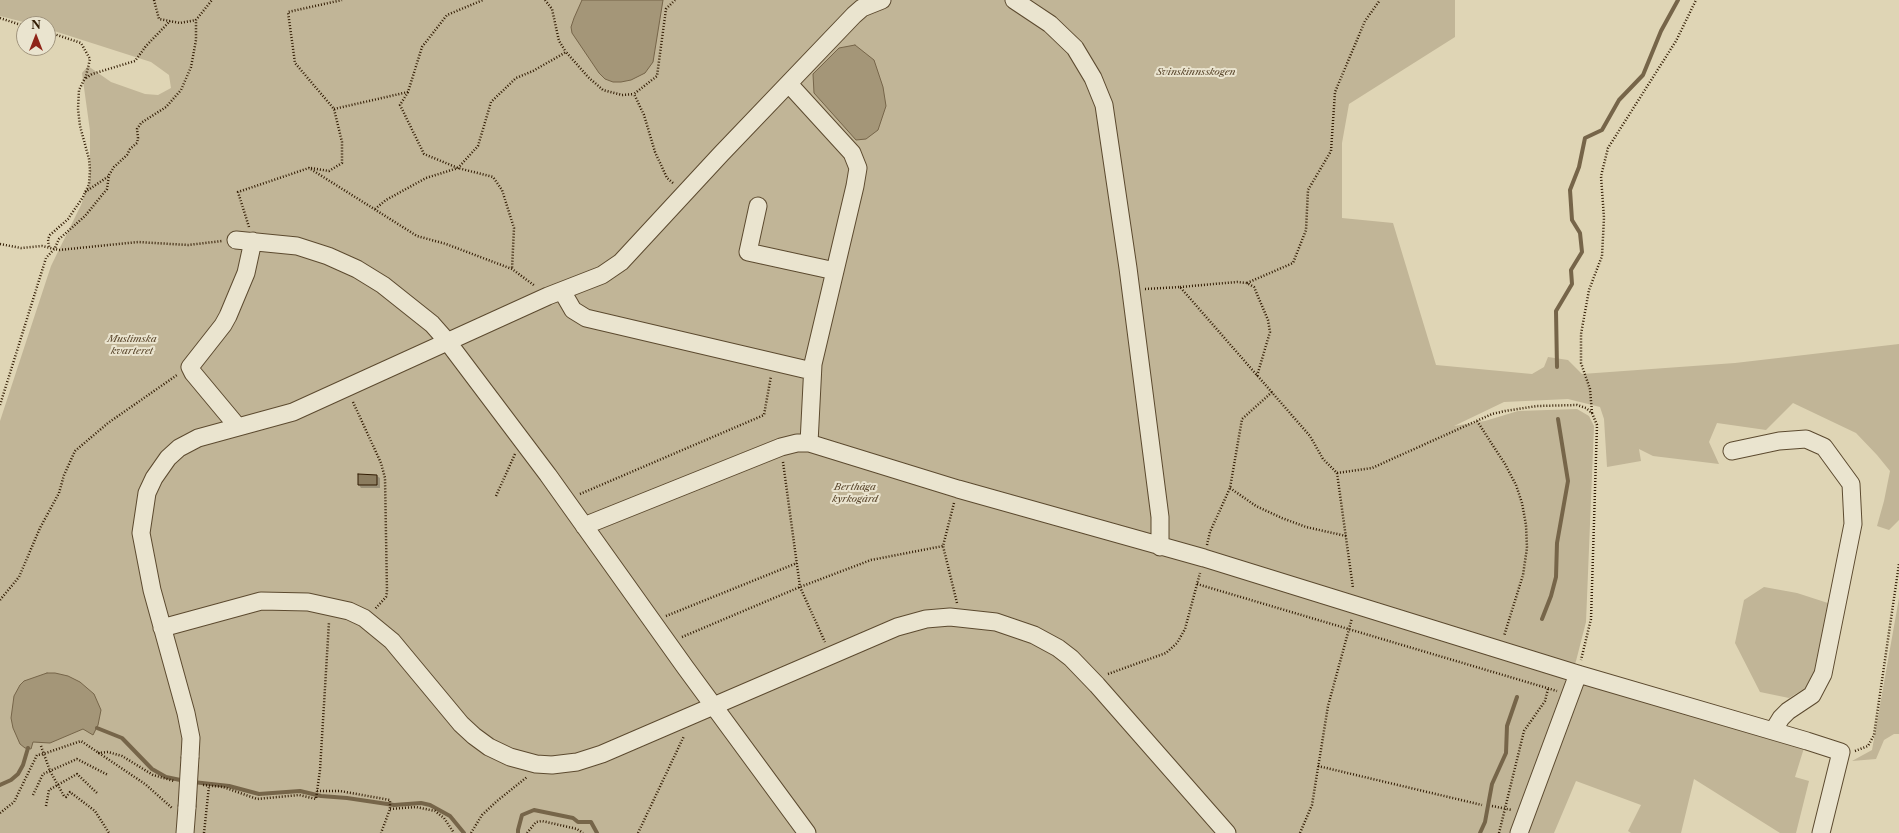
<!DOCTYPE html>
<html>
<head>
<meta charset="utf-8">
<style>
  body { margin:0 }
  #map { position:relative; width:1899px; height:833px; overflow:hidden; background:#dfd5b5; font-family:"Libre Caslon Text",serif }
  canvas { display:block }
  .north { position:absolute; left:16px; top:16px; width:40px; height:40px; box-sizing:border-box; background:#eae4cf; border:1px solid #a0947d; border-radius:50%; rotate:0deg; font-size:11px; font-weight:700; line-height:16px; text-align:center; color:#311b02 }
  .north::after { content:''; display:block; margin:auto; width:14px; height:18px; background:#8f2418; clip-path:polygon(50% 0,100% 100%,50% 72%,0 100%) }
</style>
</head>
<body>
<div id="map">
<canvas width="1899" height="833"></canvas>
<div class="north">N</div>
</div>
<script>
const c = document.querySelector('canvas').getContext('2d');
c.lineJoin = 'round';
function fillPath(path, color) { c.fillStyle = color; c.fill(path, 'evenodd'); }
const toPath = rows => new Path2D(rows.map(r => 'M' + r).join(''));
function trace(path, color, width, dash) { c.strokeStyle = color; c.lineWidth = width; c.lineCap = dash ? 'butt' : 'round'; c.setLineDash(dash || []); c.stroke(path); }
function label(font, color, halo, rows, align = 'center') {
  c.font = font + ' "Libre Caslon Text",serif'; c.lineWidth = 4; c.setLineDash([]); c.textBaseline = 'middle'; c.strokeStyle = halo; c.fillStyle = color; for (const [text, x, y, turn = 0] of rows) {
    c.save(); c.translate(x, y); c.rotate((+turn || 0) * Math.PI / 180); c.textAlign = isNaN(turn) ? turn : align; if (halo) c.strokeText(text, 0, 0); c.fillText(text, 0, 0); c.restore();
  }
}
fillPath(toPath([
  [0,0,1455,0,1455,37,1349,104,1342,143,1342,218,1393,223,1436,365,1532,374,1544,367,1548,357,1568,360,1582,374,1735,363,1899,344,1899,520,1889,530,1877,526,1884,501,1890,471,1877,455,1856,433,1793,403,1766,430,1717,423,1709,442,1719,464,1653,456,1639,449,1641,461,1607,467,1604,419,1600,407,1568,399,1504,402,1454,426,1485,421,1518,411,1577,409,1589,416,1594,426,1586,622,1576,661,1512,833,0,833,0,421,51,266,81,205,90,180,90,131,82,73,88,66,111,82,145,94,158,95,171,88,169,75,151,62,48,29,48,24,31,24,0,16],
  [1764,587,1797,593,1831,604,1812,684,1789,698,1760,692,1735,643,1744,600],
  [1899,598,1899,734,1894,734,1884,740,1876,759,1852,761,1872,750],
  [1586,681,1804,748,1795,777,1809,781,1796,833,1780,833,1694,779,1681,833,1631,833,1628,831,1641,805,1576,781,1554,833,1526,833,1581,685]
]), '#c1b597');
const water = toPath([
  [582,0,663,0,653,62,645,73,631,80,621,82,613,82,605,79,599,73,572,33,571,27,574,18,582,0],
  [855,45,874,60,883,87,886,106,878,130,866,139,856,140,814,93,813,74,839,48,855,45],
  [47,673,55,673,68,676,80,682,94,694,101,710,98,725,93,735,83,729,50,743,33,742,31,749,25,748,20,744,13,728,11,718,14,696,20,685,24,681,47,673]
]);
fillPath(water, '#a49678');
trace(water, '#766549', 1);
fillPath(toPath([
  [377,476,380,478,380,488,361,488,359,485]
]), '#0003');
trace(toPath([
  [1557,367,1556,311,1572,284,1571,270,1582,252,1580,233,1572,220,1570,190,1579,167,1585,138,1602,130,1619,100,1643,75,1661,31,1678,0],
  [1542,619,1551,596,1556,577,1557,543,1568,481,1558,419],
  [97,728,122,738,152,769,166,777,185,781],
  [193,782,229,786,259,794,300,791,321,796,347,798,394,805,421,803,430,805,450,816,464,833],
  [0,785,11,780,18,774,23,765,28,748],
  [518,833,518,830,522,815,534,810,573,818,578,822,591,822,597,833],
  [1480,833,1485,822,1492,784,1506,753,1507,726,1517,697]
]), '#766549', 4);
const building = toPath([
  [358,474,377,475,377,485,358,485,358,474]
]);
fillPath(building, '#8b7c5f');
trace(building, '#311b02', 1);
const minor = toPath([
  [1014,0,1050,24,1075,48,1093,78,1104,105,1128,268,1160,517,1160,547],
  [789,84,852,153,858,168,855,186,813,364,809,443],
  [758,206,748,252,835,271],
  [236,240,297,246,328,256,357,269,383,285,432,324,447,341,548,475,685,667,807,833],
  [562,291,573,310,586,318,812,371],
  [238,427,193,373,190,367,223,325,228,316,246,273,253,241],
  [1732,451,1779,441,1806,439,1824,447,1851,484,1853,524,1823,674,1812,695,1788,711,1781,718,1773,731],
  [584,526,781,447,797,443,809,443,958,489,1204,558,1578,674,1807,741,1841,752,1821,833],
  [162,628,261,601,308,602,349,611,364,618,392,641,461,724,474,736,489,747,510,757,536,764,552,765,577,762,602,754,897,627,926,619,950,617,996,622,1034,635,1058,648,1071,658,1097,685,1227,833],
  [190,757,191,738,186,713,152,590,141,533,147,493,154,478,168,458,179,448,198,438,293,412,548,296,602,275,621,262,721,154,854,15,862,8,882,0],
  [185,833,187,807],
  [1519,833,1578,674]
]);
trace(minor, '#5c4a2f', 19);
trace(toPath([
  [154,0,159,19,180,23,196,20],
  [545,0,552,9,559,41,566,52],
  [0,18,24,26],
  [48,32,81,43,90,59,86,76,79,90,78,109,80,126,89,159,90,170,89,184,83,197,68,219,50,235,48,239,49,247],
  [86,78,92,74,135,61,146,46,170,21],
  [408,92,400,105,424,154,458,168,493,177,502,190,514,228,512,269],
  [334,109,408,92,422,47,447,15,483,0],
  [311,168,329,171,342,163,342,142,334,109,295,63,288,12,342,0],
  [673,183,667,178,655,152,644,115,634,94,657,76,666,9,675,0],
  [85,192,109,176],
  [375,209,386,200,426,178,458,168,478,146,491,102,516,78,533,71,566,52,588,77,603,90,622,95,634,94],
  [249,227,238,192,309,168,417,236,446,244,512,269,535,286],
  [0,244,21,248,42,246,59,250,138,242,188,245,222,241],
  [1247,283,1293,263,1306,230,1308,190,1331,151,1335,92,1365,21,1380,0],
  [1180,287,1237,282,1247,283,1254,287,1268,320,1270,332,1257,376],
  [1145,289,1180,287,1310,436,1323,459,1337,473,1353,588],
  [353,402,381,463,385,478,387,592,386,597,375,609],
  [0,405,46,258,55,248,59,239,85,216,107,189,109,175,114,167,127,155,130,149,137,143,138,138,137,129,141,123,166,107,181,90,191,67,196,40,196,20,212,0],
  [1592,413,1590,389,1581,363,1581,334,1589,290,1602,256,1604,218,1601,176,1608,148,1676,41,1696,0],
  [1477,421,1505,464,1516,485,1522,503,1526,525,1527,548,1523,575,1504,636],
  [783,462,800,587,825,642],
  [1337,473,1372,468,1492,414,1505,411,1537,406,1577,405,1586,408,1592,413,1597,425,1591,619,1581,660],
  [1230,488,1256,506,1282,518,1306,527,1346,536],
  [580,494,764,415,771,376],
  [496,496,515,454],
  [954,503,943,546,957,603],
  [1207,545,1210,532,1230,488,1242,419,1272,392],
  [1197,584,1557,691],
  [0,600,19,577,40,528,59,493,64,475,75,451,108,423,177,375],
  [666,616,797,563],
  [682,637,800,587,871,560,943,546],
  [1108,674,1166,653,1177,643,1185,629,1200,573],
  [41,746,50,771,64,796,66,797,70,792,95,811,109,833],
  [1855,751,1868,746,1874,735,1899,564],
  [98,753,108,752,122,756,153,775,174,781],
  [1318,766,1482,805],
  [203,785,223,787,257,799,299,795,316,799,320,770,329,622],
  [317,791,340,791,390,800,390,809,381,833],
  [33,795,43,774,77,759,108,775],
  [46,806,49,790,77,774,98,794],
  [1492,806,1512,810],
  [390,809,416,807,435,811,444,818,454,833],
  [0,813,14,802,37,755,43,754,81,741,145,784,172,808],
  [204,833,209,786],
  [471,833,482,815,497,801,527,777],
  [527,833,536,822,542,821,577,829,583,833],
  [638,833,684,736],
  [1300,833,1312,805,1328,706,1352,618],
  [1499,833,1524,731,1545,701,1548,689]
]), '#311b02', 2.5, [1, 2]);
trace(minor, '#eae4cf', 17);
const minorBridge = toPath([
  [187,807,190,757]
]);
trace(minorBridge, '#5c4a2f', 19, []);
trace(minorBridge, '#eae4cf', 17);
label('italic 10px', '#5c492f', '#eae4cf', [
  ["Svinskinnsskogen",1196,72],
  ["Muslimska",132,339],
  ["kvarteret",132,351],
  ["Berthåga",855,487],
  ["kyrkogård",855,499]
]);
</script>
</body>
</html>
